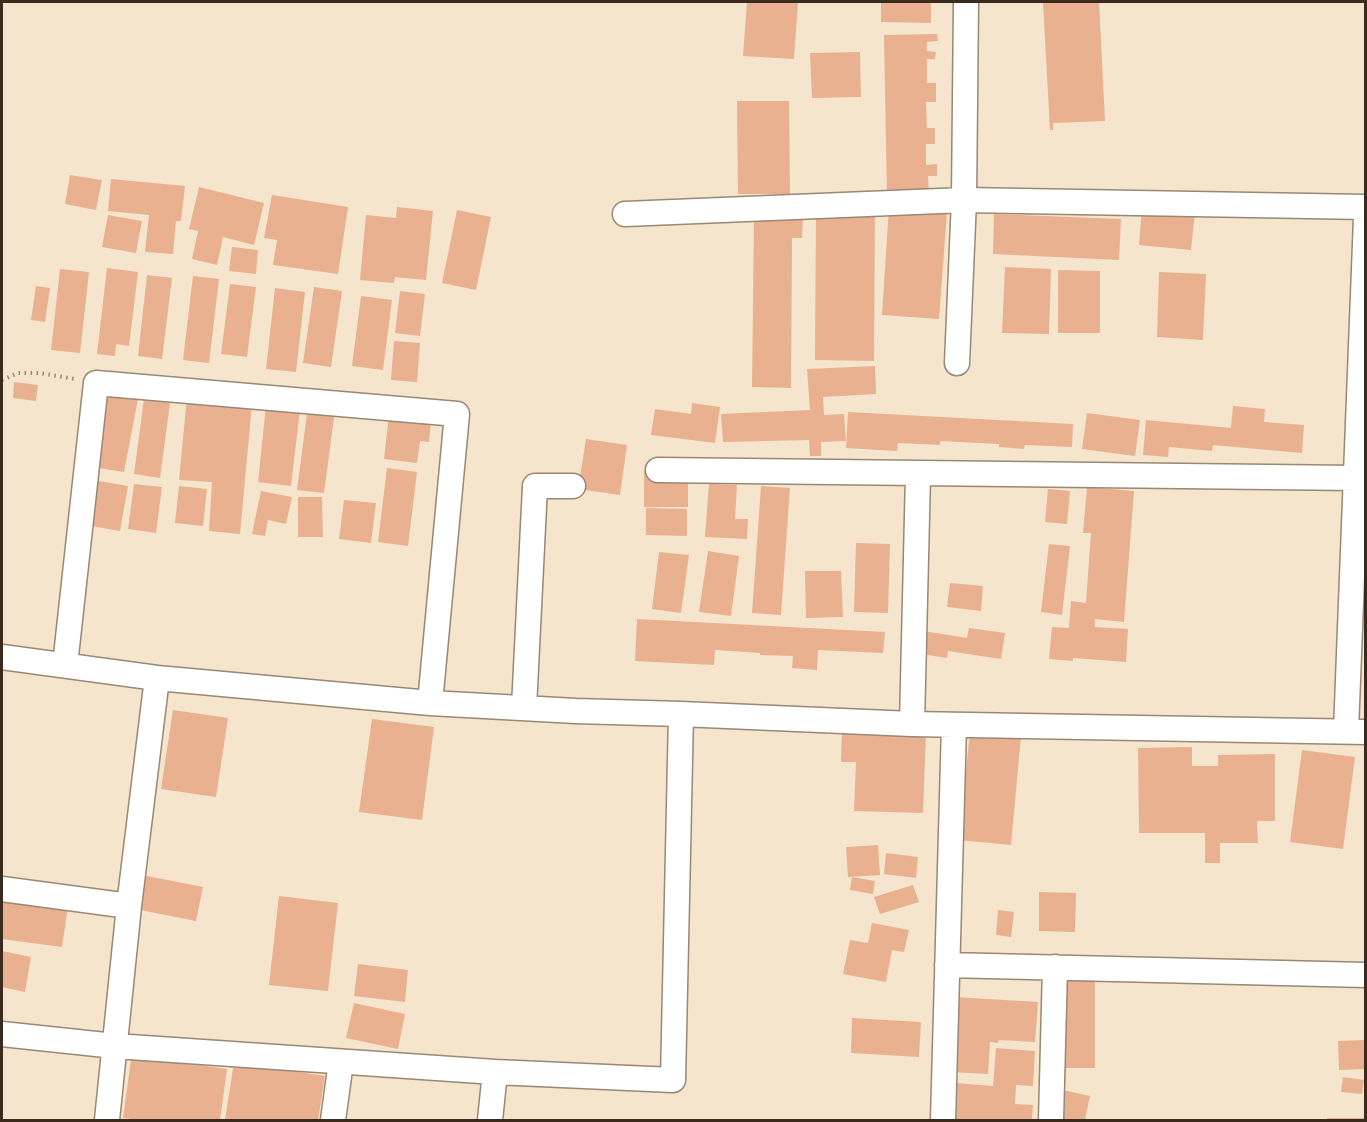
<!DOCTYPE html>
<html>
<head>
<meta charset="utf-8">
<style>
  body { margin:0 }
  #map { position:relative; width:1367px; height:1122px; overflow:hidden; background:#f4e5cc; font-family:Delius,sans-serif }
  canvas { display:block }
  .frame { position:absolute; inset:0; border:3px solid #3b2a1e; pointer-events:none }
</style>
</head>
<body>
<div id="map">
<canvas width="1367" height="1122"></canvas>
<div class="frame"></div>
</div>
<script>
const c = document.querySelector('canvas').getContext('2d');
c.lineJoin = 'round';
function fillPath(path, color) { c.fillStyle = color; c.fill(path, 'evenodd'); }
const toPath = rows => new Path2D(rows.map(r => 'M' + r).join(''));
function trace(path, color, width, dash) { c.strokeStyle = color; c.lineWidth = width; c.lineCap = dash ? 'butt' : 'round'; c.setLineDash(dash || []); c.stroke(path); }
fillPath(toPath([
  [747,2,798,2,794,59,743,56],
  [881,2,931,2,931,23,881,22],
  [1043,2,1099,2,1105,121,1053,123,1053,130,1050,130],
  [937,34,938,41,927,42,927,51,936,52,935,59,927,59,927,83,936,83,936,102,926,102,927,128,935,128,935,144,926,144,926,165,937,164,937,176,928,176,929,198,887,198,884,35],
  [860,52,861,97,812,98,810,53],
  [737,101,789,101,790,194,738,194],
  [70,175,102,180,96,210,65,204],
  [111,179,185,186,181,221,176,221,173,254,145,252,149,215,108,211],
  [199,187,264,203,254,245,223,237,217,265,192,259,198,231,189,229],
  [272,195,348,207,338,274,273,265,277,240,264,238],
  [397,207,433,211,426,280,395,277,394,283,360,280,366,215,396,218],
  [889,207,947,212,939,319,882,315],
  [1142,207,1195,212,1191,250,1139,245],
  [816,209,875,209,874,361,815,360],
  [457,210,491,217,476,290,442,283],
  [994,214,1121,219,1119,260,993,254],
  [108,215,142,221,136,253,102,247],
  [754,217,803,217,802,238,792,238,791,388,752,387],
  [232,247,258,250,256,274,229,271],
  [1005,267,1051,269,1049,334,1002,333],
  [107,268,138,272,129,346,116,344,115,356,97,354],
  [60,269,89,272,80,353,51,350],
  [1058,270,1100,271,1100,333,1058,333],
  [1159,272,1206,274,1203,340,1157,337],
  [147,275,172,278,162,359,138,356],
  [193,276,219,279,209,363,183,360],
  [230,284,256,287,247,357,221,354],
  [36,286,50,288,45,322,31,320],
  [314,287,342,291,331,367,303,363],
  [275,288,305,292,296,372,266,369],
  [400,291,425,294,420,336,395,333],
  [361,296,392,300,383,370,352,366],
  [394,341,420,343,417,382,391,380],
  [875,366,876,394,823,397,824,415,844,414,846,441,821,442,821,456,810,456,809,440,723,442,721,414,810,410,807,369],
  [14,382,38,385,36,401,13,398],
  [105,393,138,399,124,472,92,467],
  [187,397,252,404,240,534,209,531,212,482,179,480],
  [144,399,170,403,160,478,134,474],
  [692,403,720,407,715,443,651,435,655,409,691,414],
  [266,406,300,410,291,486,258,482],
  [308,406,335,410,324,493,297,490],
  [1233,406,1265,409,1264,422,1304,425,1302,453,1213,445,1212,451,1169,447,1168,457,1143,455,1146,420,1231,428],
  [848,412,1073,424,1072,447,1025,445,1024,449,999,447,999,444,940,441,940,445,898,443,897,451,846,448],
  [1087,413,1140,420,1135,456,1082,449],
  [389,415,431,420,429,442,420,441,417,463,384,459],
  [586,439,627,445,620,495,578,489],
  [387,468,417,472,408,546,378,542],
  [644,471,688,472,688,507,644,507],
  [93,480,128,486,120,531,85,525],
  [134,484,162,487,156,533,128,529],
  [709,484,737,485,735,519,748,519,747,539,705,537],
  [179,486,207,489,203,526,175,523],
  [761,486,790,488,781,615,752,613],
  [1087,487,1134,491,1124,622,1095,619,1095,627,1128,629,1126,662,1073,658,1073,661,1049,659,1052,627,1069,628,1071,601,1086,603,1091,533,1083,533],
  [1048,489,1070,491,1067,524,1045,522],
  [261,491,292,497,286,524,268,520,265,536,252,534],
  [298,497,322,497,323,537,298,537],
  [344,500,376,503,371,543,339,539],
  [646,508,687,509,687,536,646,535],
  [856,543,890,544,888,613,854,612],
  [1049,544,1070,546,1062,615,1041,612],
  [708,551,739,556,731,616,699,612],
  [659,552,689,555,681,613,652,609],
  [805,571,841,571,843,617,806,618],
  [950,583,983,586,981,611,947,607],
  [637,619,885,632,883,653,818,650,817,670,792,668,793,656,760,655,760,653,715,650,714,665,635,661],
  [969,628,1005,633,1001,659,948,651,947,658,914,653,917,630,967,638],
  [173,710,228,718,216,797,161,789],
  [372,719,434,727,422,820,359,812],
  [842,729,926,732,923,813,854,811,856,762,841,762],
  [970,731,1021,736,1011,845,959,840],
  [1192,747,1192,766,1218,766,1218,755,1275,754,1275,821,1257,821,1258,843,1220,843,1220,863,1205,863,1205,833,1139,833,1138,748],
  [1302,750,1355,757,1343,849,1290,842],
  [878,845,880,875,848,877,846,847],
  [886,853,918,857,916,878,884,874],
  [142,875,203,887,196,921,135,909],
  [852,877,875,881,873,894,850,890],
  [913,885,919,902,880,914,874,897],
  [1039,892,1076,893,1075,932,1039,931],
  [279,896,338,903,328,991,269,985],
  [2,897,68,906,62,947,2,939],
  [998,910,1014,912,1011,937,996,935],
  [872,923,909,930,904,952,892,950,886,982,843,974,850,940,868,943],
  [2,951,31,957,25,992,2,987],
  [358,964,408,970,405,1002,354,996],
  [1060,979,1095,979,1095,1068,1057,1068],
  [954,997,1038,1002,1035,1042,999,1040,998,1043,990,1042,988,1074,949,1072],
  [354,1003,405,1014,398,1049,346,1038],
  [852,1018,921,1022,919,1057,851,1053],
  [1364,1040,1366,1069,1339,1070,1338,1041],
  [996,1048,1035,1051,1033,1086,1016,1085,1015,1104,1033,1105,1032,1120,952,1120,955,1083,993,1086],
  [132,1052,171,1061,227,1069,220,1120,142,1120,123,1118],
  [234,1062,325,1076,318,1120,225,1120],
  [1343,1077,1364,1080,1362,1094,1341,1092],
  [1058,1089,1090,1096,1085,1120,1051,1120],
  [1327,1118,1366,1118,1366,1120,1327,1120]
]), '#eab191');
const minor = toPath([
  [625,214,964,200,1366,207],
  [957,363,964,200,966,2],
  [658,470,1356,478],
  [2,657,157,678,430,703,576,711,681,714,912,724,1366,732],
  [65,665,96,383,457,414,430,703],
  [524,708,535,486,573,486],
  [912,724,918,474],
  [1346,731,1366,218],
  [2,889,129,906],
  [947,965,1366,975],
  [2,1034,115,1046,495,1072,673,1080,681,714],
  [107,1120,129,906,157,678],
  [333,1120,341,1062],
  [490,1120,495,1072],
  [943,1120,954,725],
  [1051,1120,1055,967]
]);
trace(minor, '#988875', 27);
trace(toPath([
  [2,380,18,373,40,373,75,379]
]), '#988875', 4, [1.5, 4.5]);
trace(minor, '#fff', 24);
</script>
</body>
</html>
